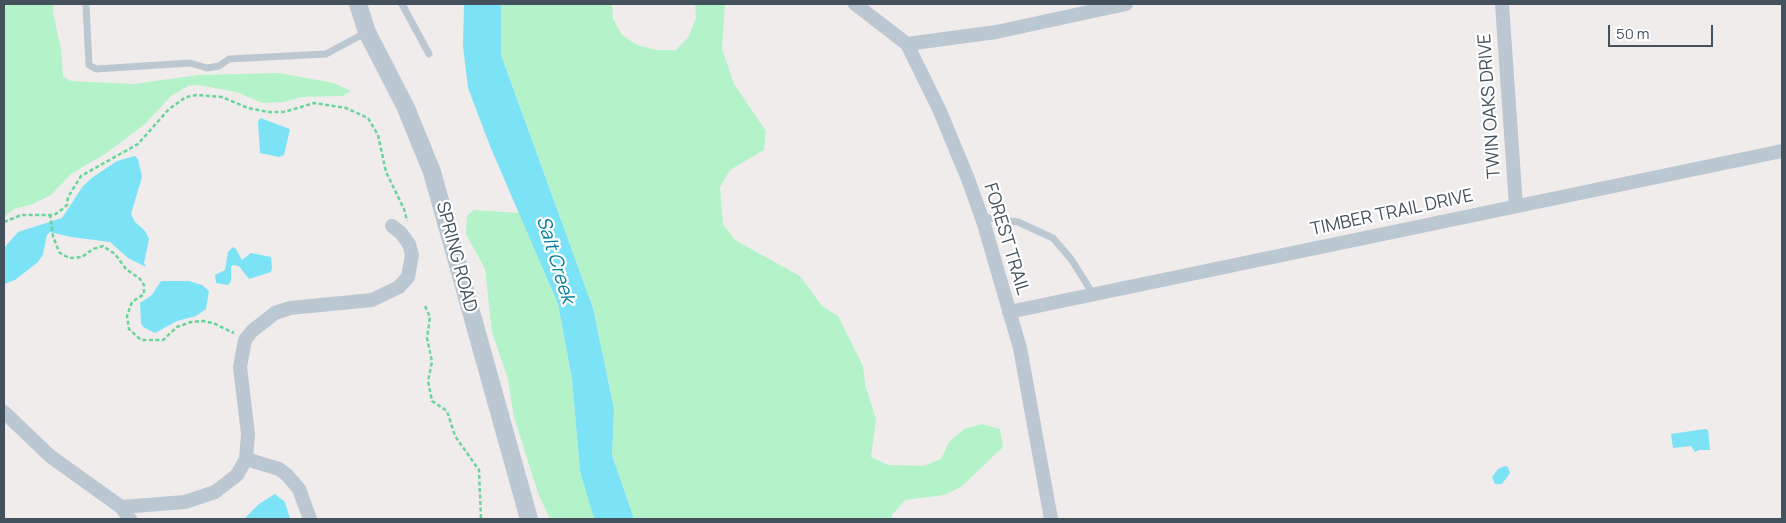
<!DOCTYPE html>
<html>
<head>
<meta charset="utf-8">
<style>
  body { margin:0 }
  #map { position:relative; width:1786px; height:523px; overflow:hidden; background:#f0ecec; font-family:Manrope,sans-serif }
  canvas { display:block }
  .frame { position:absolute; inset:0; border:5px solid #43515c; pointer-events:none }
  .scale { position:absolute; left:1608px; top:25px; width:105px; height:22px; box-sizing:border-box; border:2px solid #43515c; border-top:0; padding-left:6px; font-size:15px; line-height:18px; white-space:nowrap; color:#43515c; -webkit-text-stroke:4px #fff; paint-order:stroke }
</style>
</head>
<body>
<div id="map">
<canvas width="1786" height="523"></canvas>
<div class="frame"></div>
<div class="scale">50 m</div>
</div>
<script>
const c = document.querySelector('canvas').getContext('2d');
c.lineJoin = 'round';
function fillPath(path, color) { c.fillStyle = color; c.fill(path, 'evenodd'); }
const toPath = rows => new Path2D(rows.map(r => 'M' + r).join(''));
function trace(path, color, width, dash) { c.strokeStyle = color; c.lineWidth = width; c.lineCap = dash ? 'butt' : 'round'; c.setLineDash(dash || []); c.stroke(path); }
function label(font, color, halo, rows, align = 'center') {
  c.font = font + ' Manrope,sans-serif'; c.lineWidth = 4.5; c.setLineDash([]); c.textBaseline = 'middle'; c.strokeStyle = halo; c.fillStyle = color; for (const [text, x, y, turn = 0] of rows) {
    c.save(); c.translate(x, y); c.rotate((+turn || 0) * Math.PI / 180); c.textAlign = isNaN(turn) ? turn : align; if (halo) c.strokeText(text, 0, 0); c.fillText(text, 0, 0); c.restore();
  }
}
fillPath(toPath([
  [4,4,54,4,53,12,61,49,63,77,71,81,134,84,198,75,279,73,334,83,351,91,342,96,302,97,283,102,263,103,236,92,198,85,188,86,171,96,144,125,105,154,71,174,51,195,33,204,14,209,4,217],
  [501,4,612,4,613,19,622,35,637,45,656,50,676,50,689,36,696,18,695,4,725,4,722,49,734,84,766,131,764,150,730,170,720,187,723,224,735,240,800,276,822,306,838,316,863,366,865,384,876,419,871,457,888,465,923,466,941,459,949,442,964,429,982,424,1000,429,1003,447,961,487,944,495,905,500,892,515,893,519,634,519,612,455,614,409,593,308,501,55],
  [474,210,519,213,558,304,572,379,580,471,595,519,550,519,538,493,514,417,508,379,492,332,485,269,466,234,467,216]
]), '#b4f3ca');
fillPath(toPath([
  [464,4,501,4,501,55,593,308,614,409,612,455,634,519,595,519,593,515,580,471,572,379,558,304,490,146,468,88,463,46],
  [260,118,290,129,284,155,279,157,260,153,258,122],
  [135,156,138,159,142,177,131,214,135,222,145,231,149,239,144,263,146,267,128,258,110,242,71,237,50,232,47,235,43,254,38,262,15,280,4,284,4,248,18,232,62,218,83,186,93,177,117,161],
  [233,247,236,249,242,260,251,253,271,257,272,267,271,272,249,279,239,266,233,265,231,267,231,281,228,285,216,283,215,275,225,270,228,252],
  [161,281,189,281,202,285,209,291,206,309,196,316,177,321,155,333,143,327,141,323,140,303,152,295],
  [1705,429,1708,430,1710,450,1699,450,1695,452,1691,446,1673,448,1671,434],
  [1505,466,1508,467,1510,473,1502,484,1495,484,1492,477,1498,469],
  [275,494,285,502,290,519,244,519,259,504]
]), '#7ce2f5');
trace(toPath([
  [50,214,53,236,59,252,63,255,70,258,82,257,93,249,103,246,115,254,126,269,140,279,144,285,144,294,132,302,127,316,129,329,141,340,163,340,177,327,191,322,203,321,213,323,234,333],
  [4,222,21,215,54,215,60,211,67,205,68,197,81,176,138,144,169,109,186,97,197,95,222,97,248,108,268,112,284,112,314,103,346,108,368,118,378,135,386,172,404,209,407,221],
  [425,306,430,317,427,338,432,362,428,381,432,401,447,411,455,436,479,470,481,519]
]), '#69d59a', 2.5, [4, 2.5]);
trace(toPath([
  [402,4,429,54],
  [86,5,89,65,96,69,190,63,207,68,219,66,229,59,326,54,367,32],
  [982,217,1018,222,1053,238,1071,259,1093,294]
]), '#bbc8d1', 7);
trace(toPath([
  [855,4,907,44,939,109,968,179,984,224,1020,348,1051,519],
  [1502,4,1516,206],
  [907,44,996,32,1126,4],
  [1009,312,1782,151],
  [4,412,50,456,121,507,130,519],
  [246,459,248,434,240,367,245,340,252,331,275,313,290,308,372,300,399,287,408,277,412,255,409,244,401,233,392,226],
  [121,507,185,502,215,492,237,475,246,459,279,469,287,475,299,489,310,519]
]), '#bbc8d1', 14);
trace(toPath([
  [358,4,367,32,406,108,432,172,529,519]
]), '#bbc8d1', 18);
label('18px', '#43515c', '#fff', [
  ["TWIN OAKS DRIVE",1490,106,-94],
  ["TIMBER TRAIL DRIVE",1392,213,-12],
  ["FOREST TRAIL",1006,239,73],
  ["SPRING ROAD",456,257,75]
]);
label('italic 19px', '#03819a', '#fff', [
  ["Salt Creek",555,260,73]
]);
</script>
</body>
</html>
